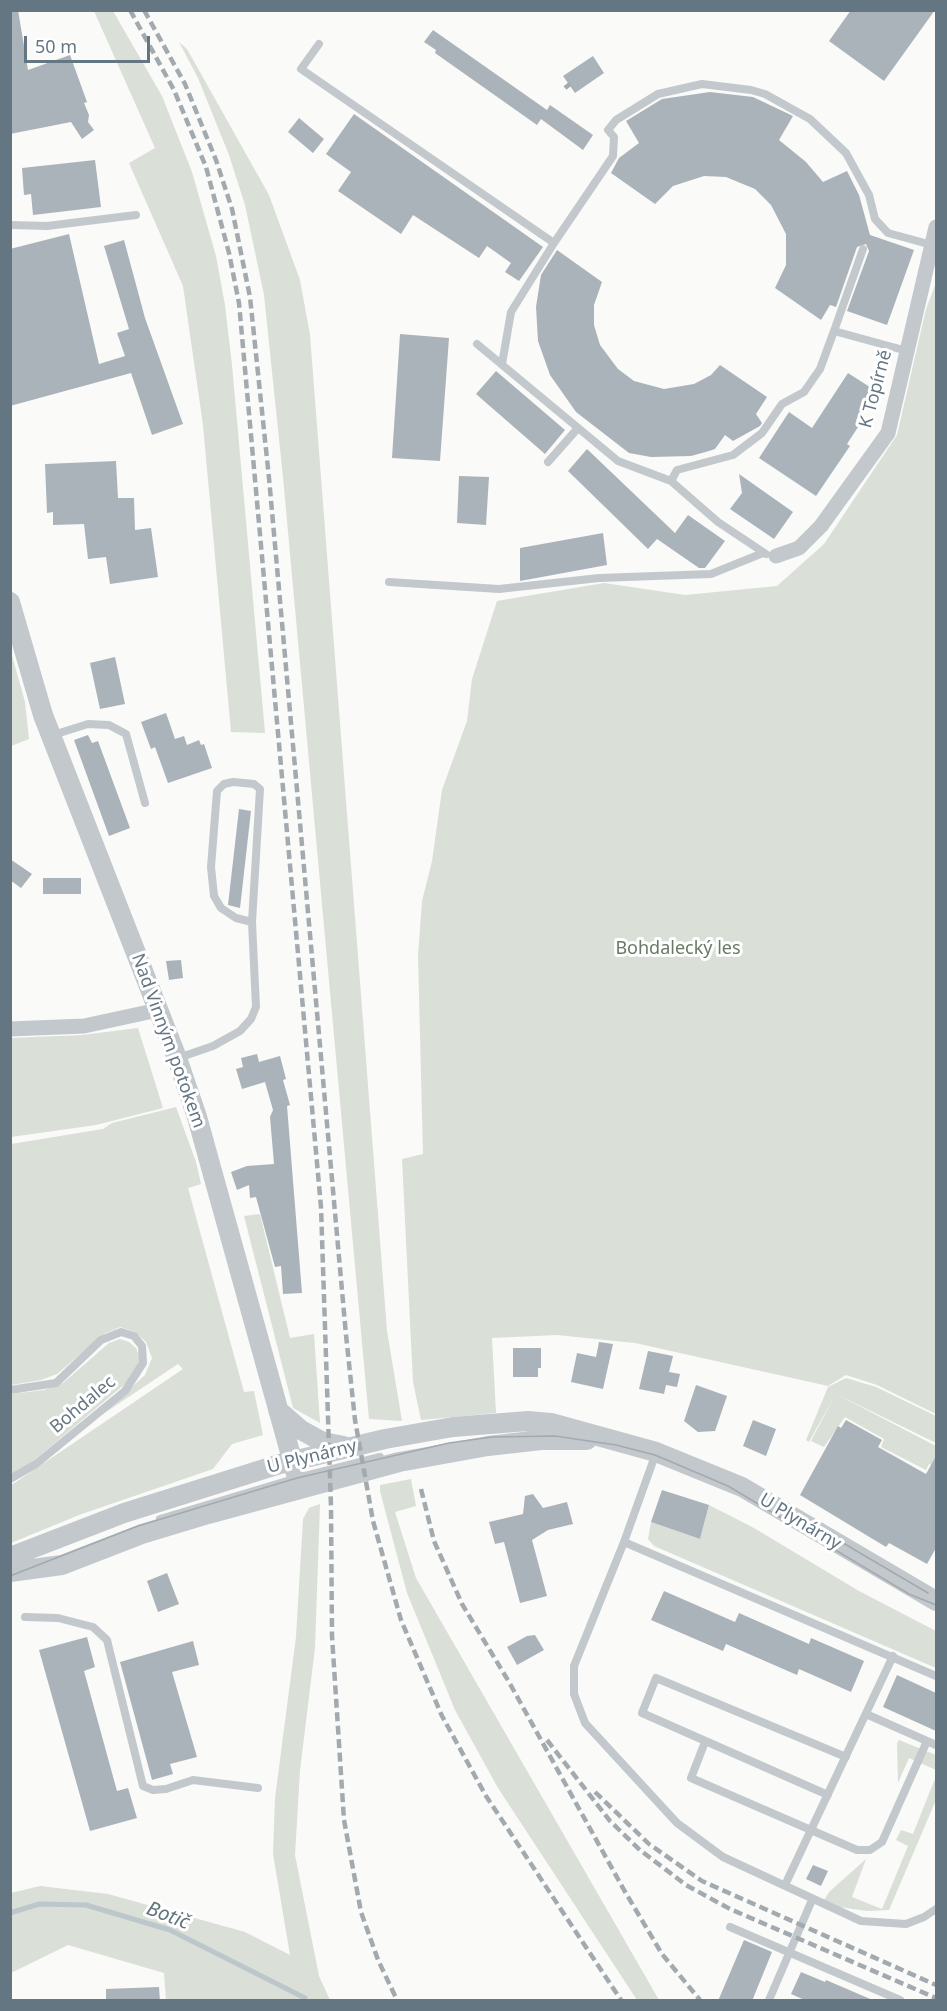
<!DOCTYPE html>
<html>
<head>
<meta charset="utf-8">
<style>
  body { margin:0 }
  #map { position:relative; width:947px; height:2011px; overflow:hidden; background:#fafaf8; font-family:"Noto Sans",sans-serif }
  canvas { display:block }
  .frame { position:absolute; inset:0; border:12px solid #657683; pointer-events:none }
  .scale { position:absolute; left:24px; top:36px; width:126px; height:27px; box-sizing:border-box; border:3px solid #657683; border-top:0; padding-left:8px; font-size:18px; line-height:21px; white-space:nowrap; color:#657683; -webkit-text-stroke:4px #fff; paint-order:stroke }
</style>
</head>
<body>
<div id="map">
<canvas width="947" height="2011"></canvas>
<div class="frame"></div>
<div class="scale">50 m</div>
</div>
<script>
const c = document.querySelector('canvas').getContext('2d');
c.lineJoin = 'round';
function fillPath(path, color) { c.fillStyle = color; c.fill(path, 'evenodd'); }
const toPath = rows => new Path2D(rows.map(r => 'M' + r).join(''));
function trace(path, color, width, dash) { c.strokeStyle = color; c.lineWidth = width; c.lineCap = dash ? 'butt' : 'round'; c.setLineDash(dash || []); c.stroke(path); }
function label(font, color, halo, rows, align = 'center') {
  c.font = font + ' "Noto Sans",sans-serif'; c.lineWidth = 6; c.setLineDash([]); c.textBaseline = 'middle'; c.strokeStyle = halo; c.fillStyle = color; for (const [text, x, y, turn = 0] of rows) {
    c.save(); c.translate(x, y); c.rotate((+turn || 0) * Math.PI / 180); c.textAlign = isNaN(turn) ? turn : align; if (halo) c.strokeText(text, 0, 0); c.fillText(text, 0, 0); c.restore();
  }
}
fillPath(toPath([
  [94,11,113,11,162,96,192,172,216,256,225,305,232,365,265,733,231,732,203,425,183,286,129,163,155,148],
  [179,42,187,49,269,195,300,280,310,335,387,1331,402,1421,369,1419,283,477,264,295,245,205,229,155,198,78],
  [936,283,936,1414,877,1385,846,1375,828,1386,635,1343,557,1335,492,1338,496,1413,421,1420,413,1382,402,1159,423,1154,418,956,422,901,432,861,442,790,467,721,472,679,497,601,604,583,685,595,777,586,824,544,897,435,926,309],
  [11,652,25,702,29,739,11,746],
  [138,1028,163,1108,96,1125,11,1137,11,1038,82,1035],
  [176,1107,196,1162,201,1184,188,1188,244,1392,254,1391,263,1435,232,1444,213,1469,79,1515,11,1543,10,1486,183,1369,178,1364,100,1416,145,1375,152,1358,146,1342,135,1332,120,1327,104,1334,57,1374,41,1380,11,1385,11,1144,103,1129,112,1123],
  [260,1214,290,1338,314,1334,320,1423,293,1408,244,1216],
  [120,1339,129,1342,136,1348,140,1358,136,1369,125,1384,31,1463,11,1476,11,1394,44,1390,63,1383,109,1343],
  [846,1378,876,1387,936,1416,936,1443,836,1394,936,1446,936,1468,929,1464,926,1470,881,1447,884,1439,845,1417,824,1447,811,1441,835,1395,809,1442,806,1440,828,1387],
  [411,1479,416,1506,395,1512,416,1578,659,2000,637,2000,498,1788,455,1710,407,1593,380,1491,380,1485],
  [320,1504,315,1648,300,1770,295,1855,319,1976,330,2000,166,2000,164,1973,68,1945,11,1973,11,1893,40,1886,108,1894,245,1932,290,1955,273,1854,275,1798,296,1637,303,1519,309,1508],
  [709,1505,754,1528,859,1591,936,1631,936,1668,654,1546,648,1539,651,1522,700,1539],
  [899,1740,936,1755,936,1770,909,1758,898,1783,897,1743],
  [936,1776,936,1800,889,1910,867,1911,825,1905,824,1900,829,1892,866,1859,852,1897,882,1909,908,1846,896,1840,901,1830,913,1834]
]), '#dadfd7');
trace(toPath([
  [10,1913,39,1904,86,1905,170,1930,305,1998]
]), '#bbc7cb', 5);
fillPath(toPath([
  [10,10,18,10,28,70,70,55,87,102,84,103,89,115,88,122,94,130,82,139,71,122,10,134],
  [851,10,935,10,884,81,829,41],
  [433,30,547,110,550,105,593,135,583,150,541,119,537,125,435,53,436,50,424,42],
  [593,56,604,73,575,93,563,76],
  [710,92,753,97,793,116,779,140,806,162,823,182,847,171,859,195,870,235,914,250,887,325,847,311,869,251,866,244,857,247,836,307,830,305,821,320,775,288,786,265,786,234,771,205,755,189,726,177,704,176,673,186,655,204,611,173,619,158,639,143,626,121,662,99],
  [354,114,543,247,519,281,505,272,511,263,487,246,479,258,413,215,401,234,338,191,351,172,326,154],
  [299,118,324,139,313,153,288,132],
  [95,160,101,207,33,215,31,194,24,195,22,168],
  [69,234,99,364,125,356,117,333,129,329,104,246,124,240,145,318,183,424,152,435,131,373,10,406,10,249],
  [557,250,602,282,594,305,594,325,600,345,618,369,634,381,664,389,694,384,711,375,720,365,767,397,756,414,762,423,760,426,733,441,725,435,715,449,709,451,691,456,651,457,629,453,576,412,550,375,538,341,536,307,541,275],
  [400,334,449,338,440,461,392,458],
  [496,371,565,430,545,454,476,394],
  [848,373,876,391,856,420,860,424,847,444,850,446,816,496,759,458,789,412,812,428],
  [587,449,675,533,688,515,725,541,705,568,699,568,657,539,648,549,568,471],
  [116,461,118,498,134,498,135,530,151,528,158,577,110,584,106,557,88,559,84,524,53,525,53,512,47,513,45,464],
  [739,474,793,512,774,539,730,509,742,493],
  [459,476,489,477,486,525,457,523],
  [603,533,607,565,520,581,520,548],
  [115,657,125,704,100,709,90,663],
  [166,713,175,739,184,736,187,745,199,740,201,745,204,744,212,768,168,783,155,747,151,749,141,722],
  [88,735,92,743,98,741,130,828,109,836,74,740],
  [239,809,251,811,240,908,228,905],
  [10,859,32,874,21,888,10,880],
  [43,878,81,878,81,894,43,894],
  [181,960,183,978,169,980,166,961],
  [257,1054,259,1062,280,1056,286,1079,283,1080,290,1105,287,1106,302,1293,283,1294,281,1266,275,1267,256,1197,250,1198,249,1185,237,1190,231,1172,247,1166,274,1164,270,1117,273,1110,265,1082,242,1089,236,1069,243,1067,241,1058],
  [599,1342,613,1344,603,1389,571,1382,577,1353,596,1357],
  [513,1348,541,1348,541,1368,538,1368,538,1377,513,1377],
  [648,1351,673,1356,669,1372,680,1374,677,1387,666,1385,664,1394,639,1389],
  [696,1385,727,1396,715,1431,698,1432,684,1421],
  [753,1420,776,1429,766,1456,743,1446],
  [846,1420,882,1440,878,1447,926,1474,936,1456,936,1548,927,1564,889,1543,886,1547,800,1495,838,1426,841,1428],
  [662,1490,709,1505,700,1539,651,1522],
  [533,1494,543,1508,567,1502,573,1524,548,1530,532,1540,547,1596,520,1603,504,1542,495,1544,489,1522,523,1514,525,1496],
  [167,1573,179,1604,158,1612,147,1581],
  [664,1591,735,1622,739,1613,809,1644,811,1638,864,1661,851,1692,799,1669,797,1675,726,1644,723,1651,651,1620],
  [535,1635,544,1650,517,1665,507,1647,527,1636],
  [87,1637,95,1667,84,1671,117,1791,128,1788,137,1818,90,1831,39,1650],
  [193,1641,199,1665,172,1672,197,1757,170,1764,173,1774,152,1780,120,1662],
  [897,1675,936,1693,936,1731,883,1707],
  [813,1865,828,1871,821,1886,806,1879],
  [744,1940,772,1952,752,2001,718,2001],
  [801,1972,825,1982,826,1980,875,2001,807,2001,791,1994],
  [159,1987,160,2001,106,2001,106,1989]
]), '#aab3b9');
trace(toPath([
  [319,44,301,69,554,243,613,156,614,137,608,130,616,120,658,94,702,84,751,90,765,94,810,119,846,153,869,195,875,219,888,233,932,245],
  [10,225,47,226,136,215],
  [834,331,863,249],
  [477,344,618,461,671,481,718,522,766,554],
  [502,364,511,312,554,243],
  [548,462,578,428],
  [671,481,677,470,733,455,762,433,782,404,804,392,820,369,834,331,907,351],
  [389,582,499,589,599,578,711,574,763,553],
  [53,735,88,724,109,725,126,734,145,803],
  [178,1058,213,1046,240,1031,251,1019,256,1007,252,922,260,789,254,784,233,782,224,784,217,791,211,867,214,896,221,908,236,918,252,922],
  [10,1390,56,1383,101,1340,121,1332,134,1336,142,1346,143,1363,125,1391,36,1464,10,1479],
  [656,1453,624,1542,574,1666,574,1694,585,1723,677,1823,723,1857,861,1921,906,1924,924,1917,936,1909],
  [160,1519,297,1478,380,1457],
  [624,1542,936,1676],
  [25,1617,58,1618,93,1627,107,1640,143,1786,153,1790,166,1789,193,1780,258,1788],
  [866,1714,936,1745],
  [705,1742,691,1778,857,1850,870,1850,882,1842,927,1741],
  [828,1795,642,1713,656,1678,846,1757],
  [785,1885,893,1656],
  [730,1927,900,2000],
  [769,2000,812,1900]
]), '#c3c8cc', 8);
trace(toPath([
  [776,556,799,548,821,526,888,433,936,227],
  [10,1029,84,1026,158,1010]
]), '#c3c8cc', 15);
trace(toPath([
  [10,602,43,715,177,1058,197,1117,300,1488],
  [278,1410,301,1430,323,1442,344,1446],
  [10,1557,124,1513,280,1464,385,1439,453,1427,528,1421,551,1423,656,1452,742,1487,936,1601],
  [10,1572,62,1565,142,1534,208,1514,399,1462,488,1446,541,1440,587,1440]
]), '#c3c8cc', 20);
trace(toPath([
  [843,1543,928,1593],
  [10,1576,138,1526,297,1478,449,1443,492,1437,555,1436,616,1445,655,1455,728,1486,909,1594,936,1605]
]), '#a2aab0', 1.5);
trace(toPath([
  [130,10,174,90,206,167,229,253,239,303,321,1207,331,1507,332,1636,344,1820,361,1912,378,1960,397,2000],
  [144,10,185,84,216,160,232,209,250,297,269,478,346,1335,355,1420,373,1521,401,1620,442,1716,486,1796,621,2000],
  [565,88,570,84],
  [421,1489,434,1541,462,1604,509,1682,624,1890,662,1954,700,2000],
  [547,1740,610,1821,640,1850,686,1885,730,1909,936,1998],
  [595,1792,649,1844,702,1881,936,1985]
]), '#a2aab0', 4.5, [9, 4.5]);
label('18px', '#657683', '#fff', [
  ["K Topírně",876,389,-75],
  ["Nad Vinným potokem",168,1041,70],
  ["Bohdalec",83,1405,-40],
  ["U Plynárny",312,1457,-14],
  ["U Plynárny",800,1522,31]
]);
label('18px', '#687a64', '#fff', [
  ["Bohdalecký les",678,949]
]);
label('italic 20px', '#60757c', '#fff', [
  ["Botič",168,1916,21]
]);
</script>
</body>
</html>
